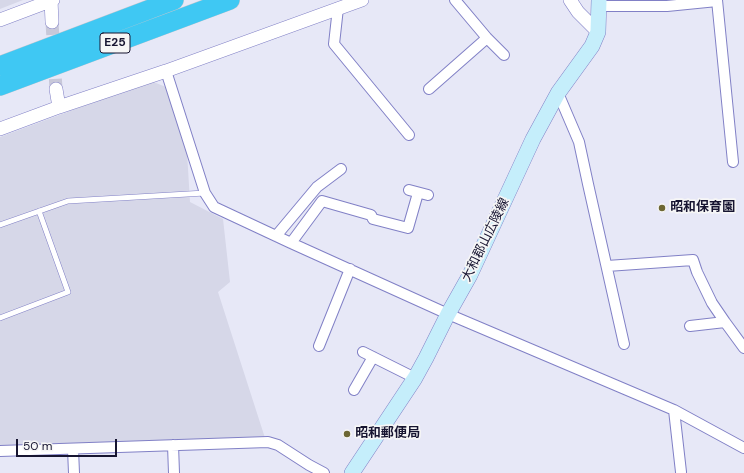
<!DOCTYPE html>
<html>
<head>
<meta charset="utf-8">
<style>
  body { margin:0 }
  #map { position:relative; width:744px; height:473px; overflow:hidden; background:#e7e8f7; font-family:"DM Sans",sans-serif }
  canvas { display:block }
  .scale { position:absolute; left:16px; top:439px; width:101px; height:18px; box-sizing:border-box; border:2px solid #171531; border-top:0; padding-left:5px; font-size:12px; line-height:14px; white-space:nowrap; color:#171531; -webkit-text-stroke:3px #f6f6f6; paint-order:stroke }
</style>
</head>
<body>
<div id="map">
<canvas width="744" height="473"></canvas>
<div class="scale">50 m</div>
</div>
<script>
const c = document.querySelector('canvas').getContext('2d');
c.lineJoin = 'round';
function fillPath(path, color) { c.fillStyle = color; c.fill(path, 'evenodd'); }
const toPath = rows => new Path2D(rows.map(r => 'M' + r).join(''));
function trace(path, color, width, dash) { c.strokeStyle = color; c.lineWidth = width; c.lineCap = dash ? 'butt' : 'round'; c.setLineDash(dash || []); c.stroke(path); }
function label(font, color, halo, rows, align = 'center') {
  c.font = font + ' "DM Sans","Noto Sans JP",sans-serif'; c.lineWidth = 3.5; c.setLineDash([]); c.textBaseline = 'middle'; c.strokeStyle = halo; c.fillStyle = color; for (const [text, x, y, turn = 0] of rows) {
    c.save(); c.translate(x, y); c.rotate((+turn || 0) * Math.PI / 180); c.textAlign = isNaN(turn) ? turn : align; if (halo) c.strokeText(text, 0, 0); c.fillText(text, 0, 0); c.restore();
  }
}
fillPath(toPath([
  [0,0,23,0,0,9],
  [151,81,166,87,187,152,190,202,223,219,230,282,218,292,265,438,250,437,177,443,0,448,0,137]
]), '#d6d7e8');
trace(toPath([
  [52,22,56,89]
]), '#c8c8d9', 13, [13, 6]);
const service = toPath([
  [0,225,68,201,205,193],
  [0,318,68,292,39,211]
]);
const minor = toPath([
  [455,0,487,38,504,55],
  [717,0,733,162],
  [599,6,667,6,717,1],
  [338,8,334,44,409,135],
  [166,71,205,193,214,207,291,243,448,314,674,410,744,448],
  [429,89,487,38],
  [558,93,579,142,588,184,624,344],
  [409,190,428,195],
  [276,236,317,187,341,169],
  [291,243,322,201,371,215,373,219,408,228,418,193],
  [607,266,693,260,697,272,712,303,725,322,744,348],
  [690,326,725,322],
  [319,346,350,269],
  [363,352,415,378],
  [354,390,373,357],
  [674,410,681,472],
  [173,445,174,473],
  [73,449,74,473],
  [0,451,268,442,278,445,309,465,324,473]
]);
const tertiary = toPath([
  [51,0,52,22],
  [570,0,578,12,598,32],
  [0,20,53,0],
  [56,89,59,107],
  [0,129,59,107,166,71,362,0]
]);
const secondary = toPath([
  [352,473,415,378,426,358,448,314,470,275,533,139,558,93,592,46,598,32,599,0]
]);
const motorway = toPath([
  [0,66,174,0],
  [0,86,230,0]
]);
trace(service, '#8180c6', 6);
trace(minor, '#8180c6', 12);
trace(tertiary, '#8180c6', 14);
trace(secondary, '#8180c6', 16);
trace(motorway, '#c7c7ce', 20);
trace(service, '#fff', 5);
trace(minor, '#fff', 10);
trace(tertiary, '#fff', 13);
trace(secondary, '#c5eefb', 15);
trace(motorway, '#3fc8f3', 19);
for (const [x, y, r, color] of [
  [662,208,4,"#6d6734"],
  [347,434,4,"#6d6734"]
]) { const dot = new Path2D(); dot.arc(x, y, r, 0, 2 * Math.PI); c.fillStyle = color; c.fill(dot); trace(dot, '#f6f6f6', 1.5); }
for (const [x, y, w] of [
  [115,43,30]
]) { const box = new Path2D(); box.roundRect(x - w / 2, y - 10, w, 20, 3); c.fillStyle = '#f6f6f6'; c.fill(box); trace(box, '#171531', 1); }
label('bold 12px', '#171531', null, [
  ["E25",115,43]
]);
label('bold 13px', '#171531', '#f6f6f6', [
  ["昭和保育園",670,208],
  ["昭和郵便局",355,434]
], 'left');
label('13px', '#171531', '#f6f6f6', [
  ["大和郡山広陵線",486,240,-64]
]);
</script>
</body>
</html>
